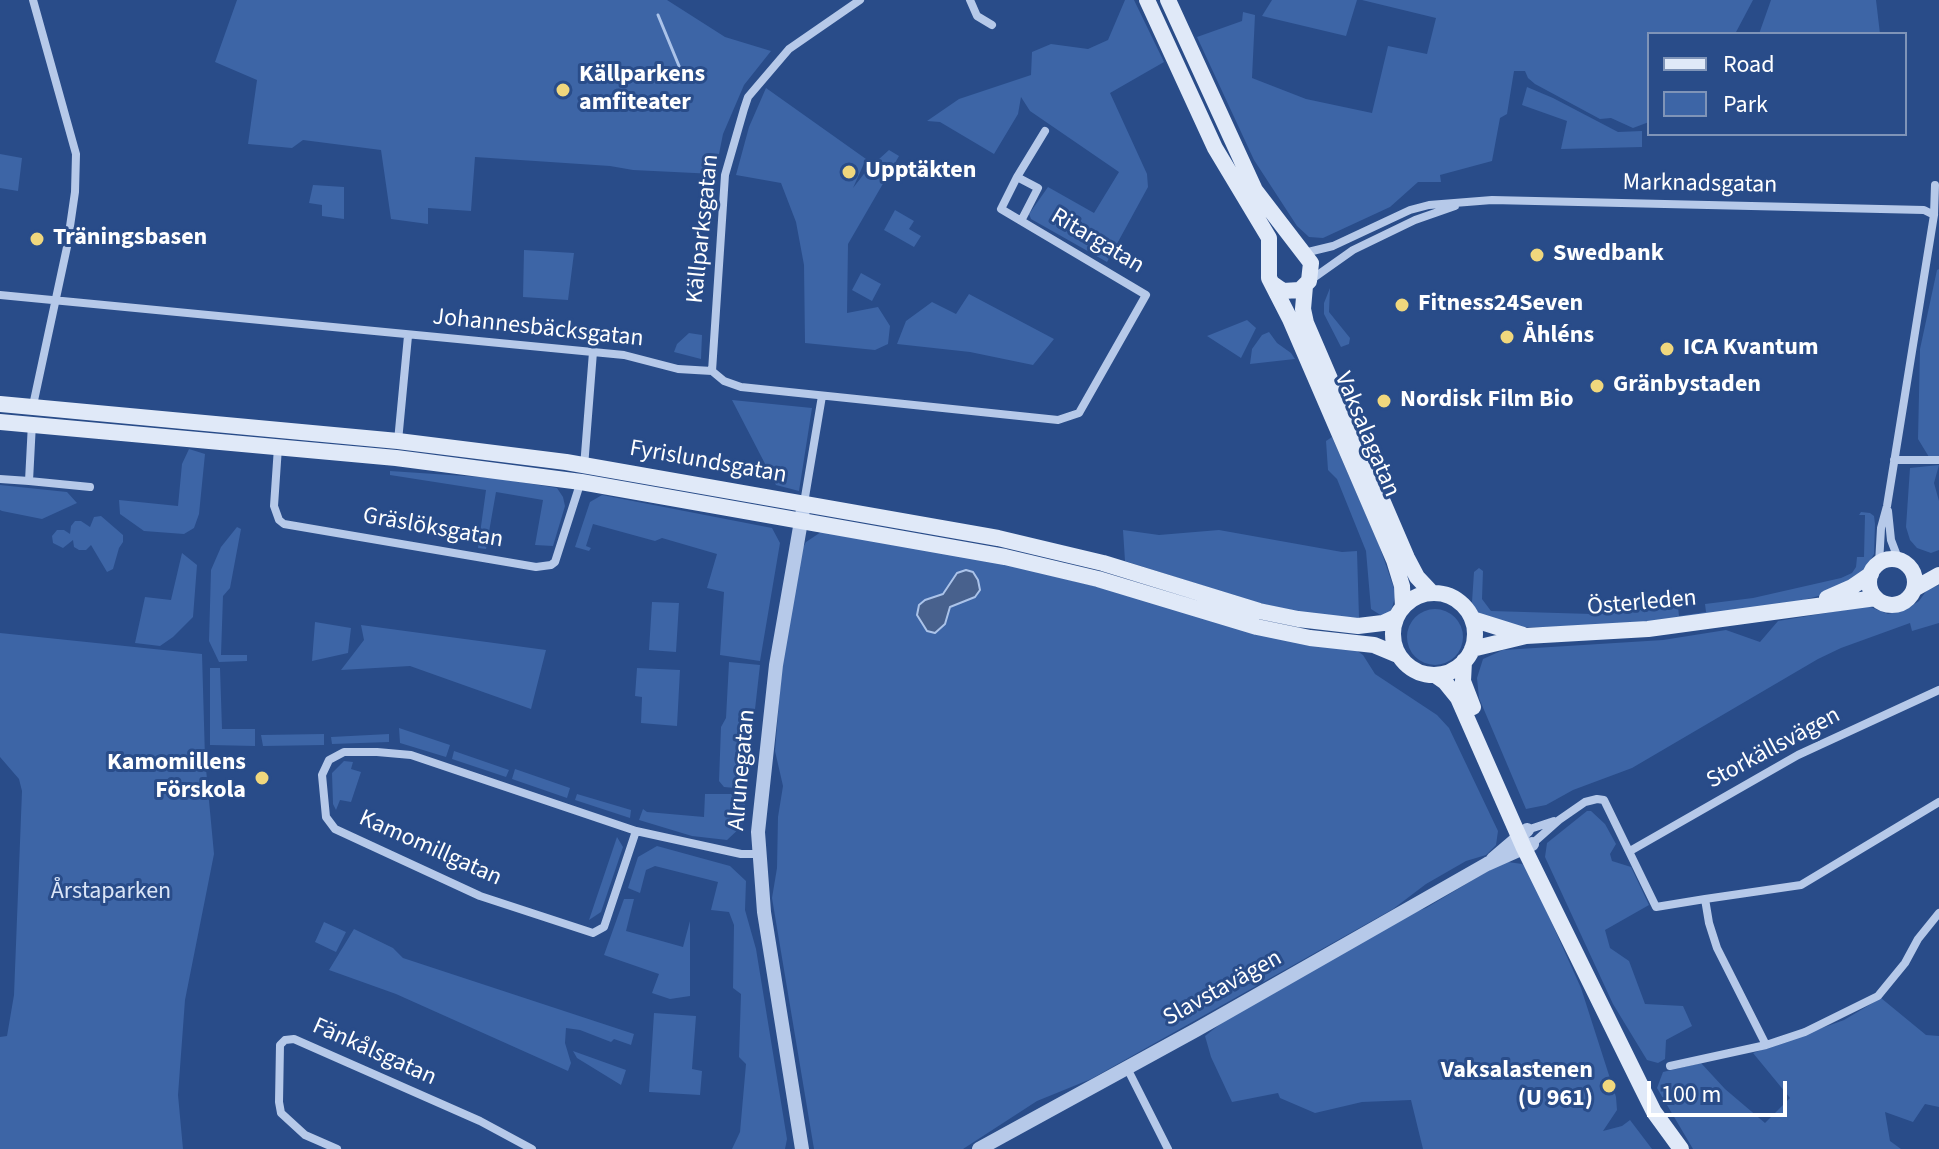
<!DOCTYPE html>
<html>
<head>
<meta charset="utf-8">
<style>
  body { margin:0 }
  #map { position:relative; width:1939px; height:1149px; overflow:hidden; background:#294c89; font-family:"Source Sans 3",sans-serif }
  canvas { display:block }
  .legend { position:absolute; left:1647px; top:32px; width:260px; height:104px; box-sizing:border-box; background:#294c89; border:2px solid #7f94b8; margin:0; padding:10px 14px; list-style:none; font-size:24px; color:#fff }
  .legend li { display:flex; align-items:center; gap:16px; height:40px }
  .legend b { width:40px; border:2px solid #7f94b8 }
  .scale { position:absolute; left:1647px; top:1081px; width:140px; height:36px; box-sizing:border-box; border:4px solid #fff; border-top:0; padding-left:10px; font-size:24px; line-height:28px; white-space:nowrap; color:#fff; -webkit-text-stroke:6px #294c89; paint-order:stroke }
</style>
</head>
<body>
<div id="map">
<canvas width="1939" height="1149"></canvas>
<ul class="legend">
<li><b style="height:10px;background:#e0e9f8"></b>Road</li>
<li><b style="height:22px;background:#3d65a6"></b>Park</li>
</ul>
<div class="scale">100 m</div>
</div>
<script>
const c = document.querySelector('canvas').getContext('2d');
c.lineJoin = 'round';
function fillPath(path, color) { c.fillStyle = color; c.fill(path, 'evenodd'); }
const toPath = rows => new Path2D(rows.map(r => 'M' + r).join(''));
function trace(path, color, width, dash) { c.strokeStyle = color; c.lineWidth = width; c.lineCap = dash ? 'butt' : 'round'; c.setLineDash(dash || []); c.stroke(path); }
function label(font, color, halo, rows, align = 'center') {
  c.font = font + ' "Source Sans 3",sans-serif'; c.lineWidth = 6; c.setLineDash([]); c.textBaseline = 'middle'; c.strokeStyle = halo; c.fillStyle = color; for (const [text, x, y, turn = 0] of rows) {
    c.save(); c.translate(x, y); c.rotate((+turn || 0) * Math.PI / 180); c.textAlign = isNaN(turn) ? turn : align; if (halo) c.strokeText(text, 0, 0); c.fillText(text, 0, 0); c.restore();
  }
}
fillPath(toPath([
  [237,0,667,0,725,37,771,51,744,85,723,134,715,174,633,170,610,166,475,157,471,211,428,208,428,224,391,219,381,150,303,140,292,148,248,144,257,80,215,62],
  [1125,0,1134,0,1164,62,1110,93,1147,174,1148,187,1107,262,1031,219,1029,214,1048,187,1094,213,1119,172,1030,111,1021,97,1018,114,994,154,940,122,927,121,959,99,1031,75,1032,52,1051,44,1088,49,1108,40],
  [1272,0,1357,0,1346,36,1262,16],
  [1362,0,1753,0,1735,34,1649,34,1649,122,1633,128,1611,118,1600,119,1535,84,1528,78,1525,71,1514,71,1507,114,1500,118,1492,161,1440,175,1441,182,1418,182,1390,207,1323,238,1309,237,1297,226,1254,160,1197,37,1242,21,1243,12,1255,15,1252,78,1306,99,1372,113,1388,46,1427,54,1436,18],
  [1771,0,1876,0,1880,34,1759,34],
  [1527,87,1553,98,1618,132,1642,131,1642,147,1561,149,1567,121,1522,105],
  [766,88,866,159,853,188,867,170,889,150,899,156,848,244,847,313,878,307,890,326,888,344,875,350,805,343,804,265,796,222,781,183,736,175,749,127],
  [0,154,22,158,18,191,0,188],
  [313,185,344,187,344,219,322,216,322,205,309,203],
  [895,210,914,221,909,229,921,236,914,247,884,230],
  [524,250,574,253,568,300,523,297],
  [1939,269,1939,457,1929,457,1918,439,1920,349,1937,270],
  [861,273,881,284,872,301,852,290],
  [1330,288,1329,312,1350,338,1349,344,1341,347,1324,314,1324,303],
  [969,294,1054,339,1033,365,970,352,897,344,906,321,932,302,956,314],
  [1247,320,1256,328,1241,358,1207,336],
  [1269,332,1277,343,1291,353,1295,359,1250,364,1252,349,1262,335],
  [689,333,702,335,701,359,674,352,677,344],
  [732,400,812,408,799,491,776,485],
  [1332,437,1379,545,1396,594,1391,611,1382,616,1371,609,1366,551,1337,479,1328,470,1326,441],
  [189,449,205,454,199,514,194,528,184,534,144,531,120,514,119,500,178,506,182,464],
  [1939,465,1934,483,1939,501,1939,550,1931,553,1917,548,1910,540,1906,527,1910,468],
  [390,471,495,478,557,488,563,497,565,506,553,546,535,545,543,500,496,492,486,549,478,548,486,490,390,475],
  [0,485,67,492,77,503,42,519,2,511,0,510],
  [602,495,772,528,780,543,760,661,720,655,724,592,707,588,717,554,662,538,655,541,593,524,586,546,591,548,589,551,575,547,590,502],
  [1861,512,1870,513,1874,516,1875,524,1874,554,1862,575,1833,592,1800,601,1637,626,1543,627,1517,627,1479,616,1472,602,1474,572,1479,568,1483,571,1482,599,1491,611,1592,614,1678,607,1679,616,1706,612,1705,604,1753,598,1841,578,1852,573,1856,567,1857,557,1864,557,1865,515,1859,515],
  [101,516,123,535,123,542,119,548,113,569,107,572,91,545,86,550,79,550,74,547,73,540,63,548,53,543,52,536,57,530,64,530,70,534,71,526,75,521,81,521,90,527,94,517],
  [237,527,241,529,230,588,223,596,221,655,247,655,247,661,219,662,209,641,211,570,221,547],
  [1123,530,1159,535,1219,530,1342,552,1357,551,1359,618,1314,615,1254,602,1125,561],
  [821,532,1000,563,1356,650,1363,655,1375,674,1437,715,1449,728,1498,831,1496,845,1486,855,1466,861,1426,884,1393,909,1091,1079,1037,1101,963,1149,814,1149,772,898,777,868,778,817,783,786,775,751,782,666,802,549,806,542],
  [182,553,197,565,193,617,173,637,160,646,135,643,145,597,171,600],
  [1939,585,1939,623,1912,631,1910,623,1841,648,1818,659,1632,768,1573,790,1546,805,1526,809,1479,698,1477,678,1483,659,1503,650,1663,640,1726,630,1760,642,1778,621,1868,606,1888,614,1907,609,1919,601,1927,590],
  [652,602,679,603,676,652,649,650],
  '1407 637a28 28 0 1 1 56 0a28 28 0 1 1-56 0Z',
  [315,622,351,628,348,653,312,661],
  [361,625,546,650,531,709,410,666,341,670,364,640],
  [0,633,202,654,205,758,214,854,185,1000,178,1095,183,1149,0,1149,0,1037,7,1036,14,995,22,791,19,779,0,757],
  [729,662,760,665,746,789,724,787,719,781,721,727,726,718],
  [210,668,220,668,222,729,255,729,255,746,210,745],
  [637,668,680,670,677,726,641,723,642,697,635,696],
  [399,728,450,745,446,757,400,743],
  [324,734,324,745,263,746,261,735],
  [389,734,389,742,332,744,331,737],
  [454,751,509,770,506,777,452,759],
  [344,761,353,762,351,769,361,772,351,802,340,800,336,810,333,804,332,773],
  [515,769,570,788,567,798,512,779],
  [577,794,631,810,630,818,575,800],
  [705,794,735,794,735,804,745,804,742,826,727,840,692,836,639,820,643,809,647,812,704,817],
  [1587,811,1591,811,1605,824,1616,844,1610,854,1612,861,1631,867,1649,905,1605,930,1610,948,1629,961,1645,1004,1683,1006,1692,1026,1666,1040,1665,1059,1658,1063,1647,1060,1613,1004,1545,857,1547,843],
  [617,837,623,847,601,912,589,920],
  [657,846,730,866,746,881,745,910,756,949,787,1139,785,1149,732,1149,740,1132,746,1064,739,1057,741,994,733,988,734,925,729,912,711,910,718,882,655,866,646,870,640,893,628,888,638,857],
  [1508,862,1522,864,1528,870,1581,988,1616,1097,1617,1110,1603,1131,1622,1126,1630,1120,1652,1149,1423,1149,1411,1100,1362,1102,1315,1113,1280,1098,1278,1093,1232,1102,1211,1057,1205,1036,1233,1014,1407,915,1426,908,1493,868],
  [624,899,634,899,626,931,683,947,690,921,690,996,670,999,652,993,659,974,604,955],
  [324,922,346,932,336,952,315,942],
  [354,929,393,948,403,958,634,1034,631,1045,614,1039,611,1042,580,1030,566,1028,565,1043,571,1063,568,1071,396,994,329,970],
  [1881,998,1926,1035,1939,1036,1939,1107,1925,1104,1913,1122,1885,1112,1890,1141,1901,1149,1693,1149,1657,1088,1663,1072,1701,1063,1725,1089,1765,1123,1790,1098,1753,1053,1844,1020],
  [654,1013,696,1016,692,1069,702,1071,700,1095,649,1092],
  [573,1051,626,1070,621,1085,577,1058]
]), '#3d65a6');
const water = toPath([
  [966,570,973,572,978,580,980,590,975,597,950,607,945,624,935,633,927,631,917,615,919,605,925,600,943,594,957,573,966,570]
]);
fillPath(water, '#48618d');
trace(water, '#abc3e9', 2);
trace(toPath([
  [658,15,684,78]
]), '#abc3e9', 3);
trace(toPath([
  [970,0,977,16,992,25],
  [1017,177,1045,131],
  [1304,253,1333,246,1410,210,1429,205,1492,200,1924,210,1934,215],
  [1312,279,1353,250,1415,220,1455,206],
  [0,295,624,355,678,369,712,371,724,381,741,387,1058,420,1079,413,1146,295,1001,209,1017,177,1038,188,1021,221],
  [712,371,725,175,744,109,748,97,789,49,860,0],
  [32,410,67,247,75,192,76,154,33,0],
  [32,423,29,481,90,487],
  [398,441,408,336],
  [278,447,274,506,279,520,284,524,536,567,551,565,555,562,581,481],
  [1894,460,1939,460],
  [584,467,593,352],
  [0,479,29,481],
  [804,503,822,396],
  [1888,511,1891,540,1899,561],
  [1879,564,1881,528,1887,506,1934,215,1935,185],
  [1527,830,1554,821],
  [636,831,604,927,593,933,480,896,335,829,326,817,322,775,329,760,344,752,377,752,411,755,636,831,741,854,758,854],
  [1532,844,1559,820,1585,802,1597,799,1604,800,1656,907,1705,899,1709,923,1717,948,1766,1045],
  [1630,851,1798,755,1939,690],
  [1705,899,1801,885,1939,802],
  [1670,1066,1766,1045,1805,1032,1878,996,1905,963,1918,939,1939,913],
  [1127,1068,1168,1149],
  [337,1149,305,1135,281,1113,279,1102,280,1045,285,1040,294,1039,480,1121,532,1149]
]), '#b6c9e9', 8);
trace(toPath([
  [1493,859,1527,830],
  [802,1149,764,912,758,832,776,665,804,504],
  [979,1149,1196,1030,1487,864,1532,844]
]), '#b6c9e9', 14);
trace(toPath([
  [1147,0,1215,148,1269,238,1269,278,1290,319,1394,560,1402,586,1403,607],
  [1168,0,1255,190,1311,263,1309,281,1300,290,1283,291,1273,284],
  [1305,286,1303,309,1306,323,1407,558,1417,577,1432,593],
  [0,404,398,441,566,462,998,538,1103,563,1259,611,1298,619,1358,626,1383,623,1396,617],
  [0,422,396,458,581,482,1005,557,1098,579,1257,627,1310,638,1374,645,1398,655],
  '1869 582a23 23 0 1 1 46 0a23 23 0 1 1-46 0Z',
  [1914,589,1939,575],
  '1393 634a41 41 0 1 1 82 0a41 41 0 1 1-82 0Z',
  [1827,598,1852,587,1871,574],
  [1472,619,1523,635],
  [1472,649,1526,636,1648,629,1876,598],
  [1464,661,1463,681,1473,707],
  [1435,675,1445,682,1458,698,1524,848,1642,1088,1654,1112,1681,1149]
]), '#e0e9f8', 16);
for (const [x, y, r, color] of [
  [563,90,8,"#f0d77d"],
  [849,172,8,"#f0d77d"],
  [37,239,8,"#f0d77d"],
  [1537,255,8,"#f0d77d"],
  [1402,305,8,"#f0d77d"],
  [1507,337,8,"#f0d77d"],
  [1667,349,8,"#f0d77d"],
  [1597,386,8,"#f0d77d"],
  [1384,401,8,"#f0d77d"],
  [262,778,8,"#f0d77d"],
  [1609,1086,8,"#f0d77d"]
]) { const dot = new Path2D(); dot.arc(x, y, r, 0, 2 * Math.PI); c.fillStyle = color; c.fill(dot); trace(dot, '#294c89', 3); }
label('bold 24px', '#fff', '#294c89', [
  ["Källparkens",579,76],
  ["amfiteater",579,104],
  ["Upptäkten",865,172],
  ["Träningsbasen",53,239],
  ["Swedbank",1553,255],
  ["Fitness24Seven",1418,305],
  ["Åhléns",1523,337],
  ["ICA Kvantum",1683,349],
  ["Gränbystaden",1613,386],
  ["Nordisk Film Bio",1400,401],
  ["Kamomillens",246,764,"right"],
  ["Förskola",246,792,"right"],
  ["Vaksalastenen",1593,1072,"right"],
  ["(U 961)",1593,1100,"right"]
], 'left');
label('24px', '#fff', '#294c89', [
  ["Marknadsgatan",1700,185,1],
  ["Källparksgatan",704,229,-84],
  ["Ritargatan",1097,242,31],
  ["Johannesbäcksgatan",538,329,6],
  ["Vaksalagatan",1366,435,67],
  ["Fyrislundsgatan",708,463,10],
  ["Gräslöksgatan",433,529,10],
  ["Österleden",1642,604,-5],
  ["Storkällsvägen",1774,749,-28],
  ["Alrunegatan",743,770,-85],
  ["Kamomillgatan",430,849,24],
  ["Slavstavägen",1223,989,-29],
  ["Fänkålsgatan",374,1053,24]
]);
label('24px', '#dae5f7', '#294c89', [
  ["Årstaparken",111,893]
]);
</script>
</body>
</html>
